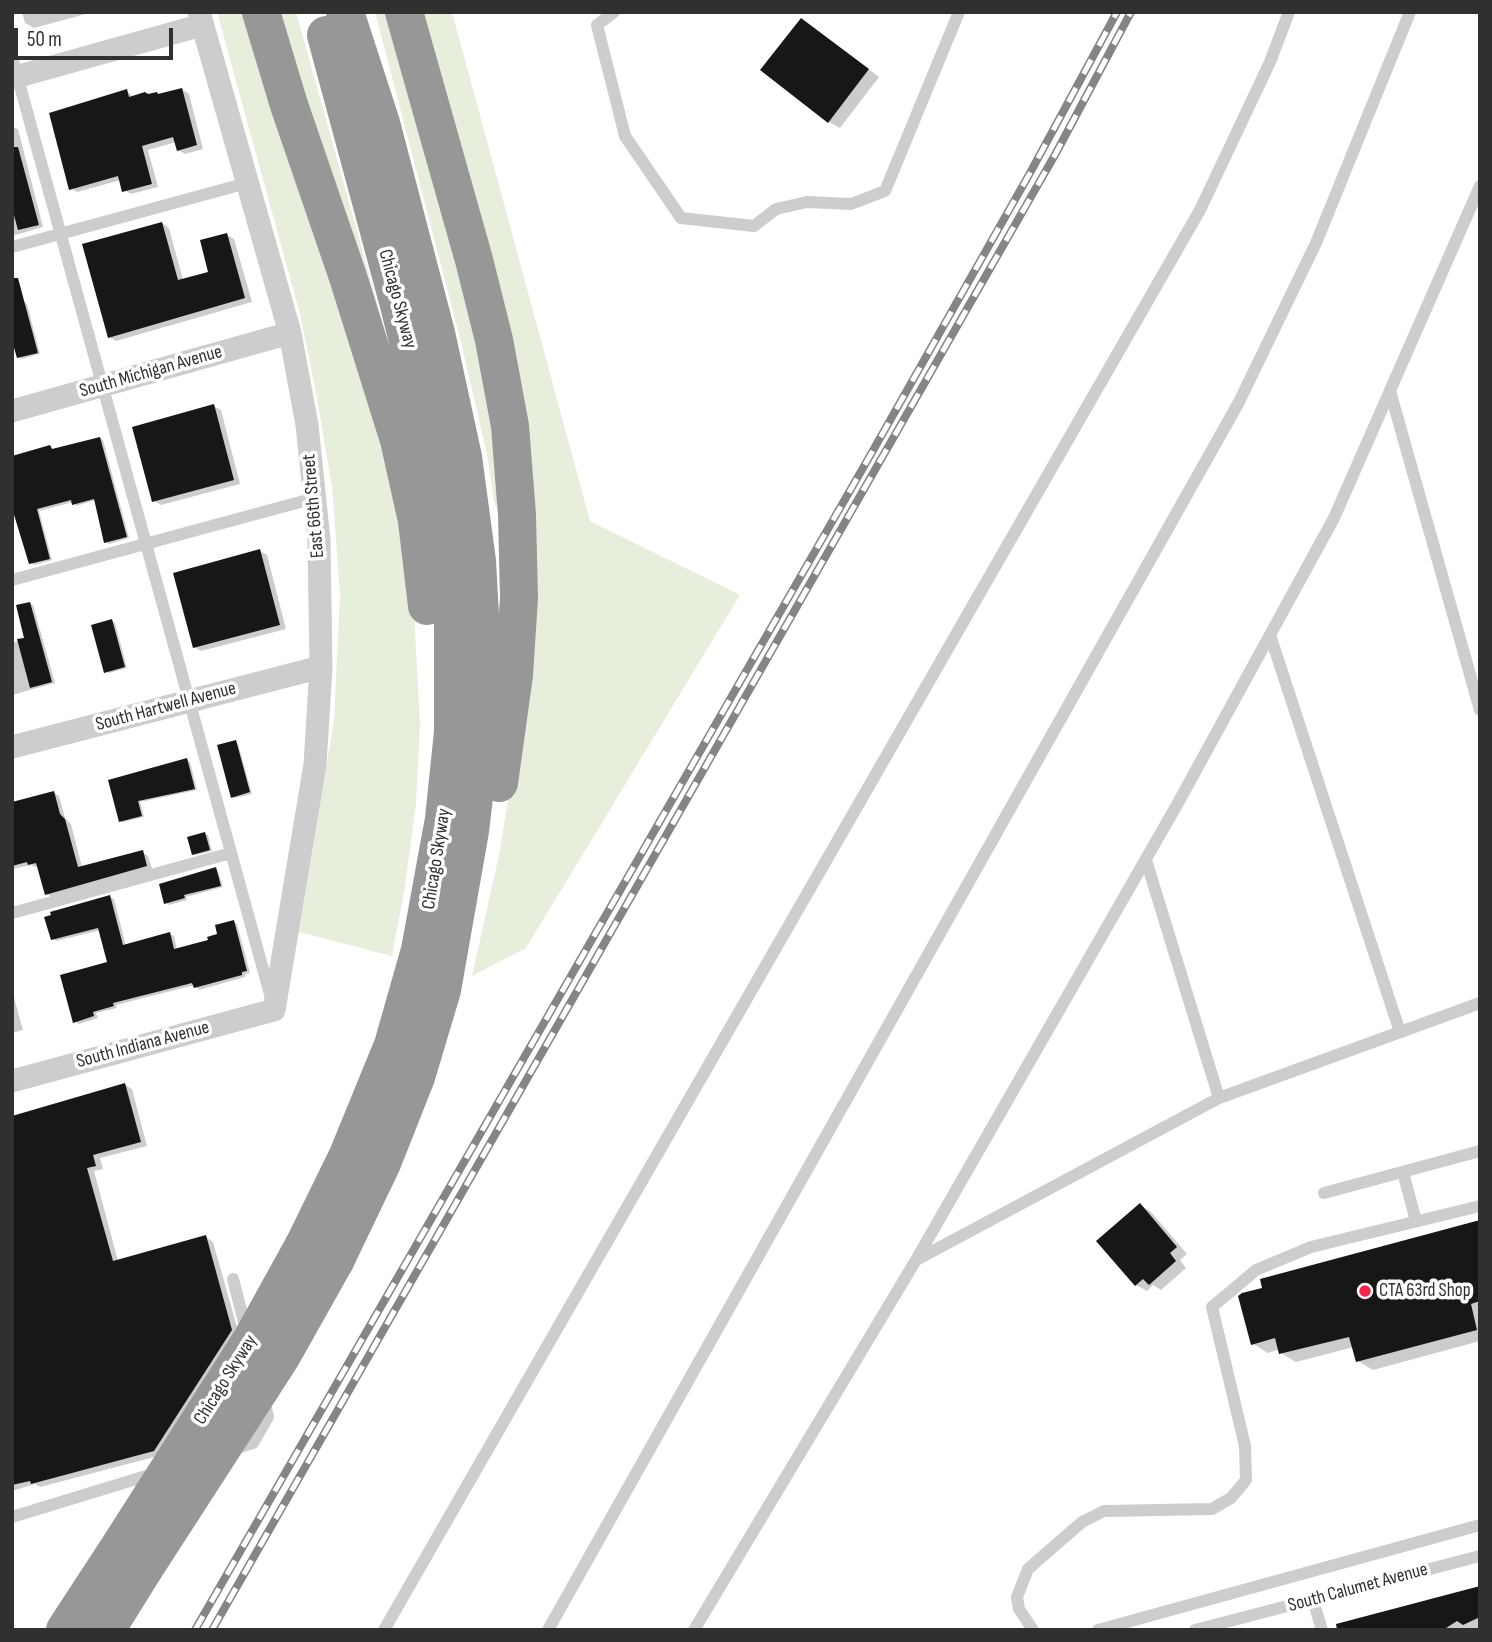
<!DOCTYPE html>
<html>
<head>
<meta charset="utf-8">
<style>
  body { margin:0 }
  #map { position:relative; width:1492px; height:1642px; overflow:hidden; background:#fff; font-family:"Sofia Sans Condensed",sans-serif }
  canvas { display:block }
  .frame { position:absolute; inset:0; border:14px solid #303030; pointer-events:none }
  .scale { position:absolute; left:14px; top:28px; width:159px; height:32px; box-sizing:border-box; border:4px solid #303030; border-top:0; padding-left:9px; font-size:21px; line-height:24px; white-space:nowrap; color:#303030; -webkit-text-stroke:5px #fff; paint-order:stroke }
</style>
</head>
<body>
<div id="map">
<canvas width="1492" height="1642"></canvas>
<div class="frame"></div>
<div class="scale">50 m</div>
</div>
<script>
const c = document.querySelector('canvas').getContext('2d');
c.lineJoin = 'round';
function fillPath(path, color) { c.fillStyle = color; c.fill(path, 'evenodd'); }
const toPath = rows => new Path2D(rows.map(r => 'M' + r).join(''));
function trace(path, color, width, dash) { c.strokeStyle = color; c.lineWidth = width; c.lineCap = dash ? 'butt' : 'round'; c.setLineDash(dash || []); c.stroke(path); }
function label(font, color, halo, rows, align = 'center') {
  c.font = font + ' "Sofia Sans Condensed",sans-serif'; c.lineWidth = 7; c.setLineDash([]); c.textBaseline = 'middle'; c.strokeStyle = halo; c.fillStyle = color; for (const [text, x, y, turn = 0] of rows) {
    c.save(); c.translate(x, y); c.rotate((+turn || 0) * Math.PI / 180); c.textAlign = isNaN(turn) ? turn : align; if (halo) c.strokeText(text, 0, 0); c.fillText(text, 0, 0); c.restore();
  }
}
fillPath(toPath([
  [217,12,248,12,386,446,414,612,420,724,416,803,405,887,392,956,299,932,334,720,340,595,332,487,316,392,300,314],
  [277,12,296,12,390,349],
  [375,12,387,12,486,372,502,505,495,506,487,454,460,338],
  [419,12,452,12,590,521,740,595,526,948,472,976,499,855,520,726,533,596]
]), '#e8eedc');
fillPath(toPath([
  [22,12,93,12,34,28,25,23],
  [812,27,879,77,840,128,829,122],
  [182,89,189,94,203,149,185,154,178,150,176,142,148,150,158,187,131,194,124,190,121,180,77,192,70,188,126,91,134,97,157,93,160,95],
  [12,127,18,129,43,227,12,236],
  [162,223,169,228,183,280,210,273,227,235,234,239,252,302,116,341,109,337],
  [24,302,27,304,40,354,21,359,19,357],
  [213,406,221,410,240,484,161,505,154,501],
  [100,438,103,440,129,538,109,544,106,542,96,500,76,506,73,502,39,511,52,560,34,565,31,563,16,517,12,518,12,457,50,446,54,451],
  [260,551,267,555,286,629,201,651,194,647],
  [30,603,33,605,55,683,12,695,12,643,26,639],
  [112,621,115,623,127,668,109,673,106,671],
  [235,742,238,744,252,794,235,798,232,796],
  [187,760,190,762,197,790,140,802,144,817,123,822,121,820,110,781],
  [54,793,59,796,65,818,71,824,82,867,142,852,148,856,152,869,52,897,47,894,39,866,35,867,31,865,12,869,12,803],
  [205,834,208,835,212,851,196,855,193,854],
  [215,869,218,871,223,887,186,897,187,900,169,905,166,903],
  [110,897,114,899,126,946,170,934,174,936,177,950,210,941,233,922,237,924,250,973,245,974,245,977,199,990,195,985,116,1005,117,1008,96,1013,98,1018,79,1024,75,1021,110,964,101,930,56,941,52,939],
  [12,990,23,1030,12,1033],
  [125,1085,132,1089,147,1146,100,1158,103,1169,94,1171,118,1261,206,1237,213,1242,239,1334,162,1455,40,1487,35,1484,12,1491,12,1118],
  [1140,1205,1151,1212,1187,1254,1180,1260,1186,1268,1161,1290,1153,1285,1147,1291,1136,1285],
  [1480,1222,1480,1341,1373,1370,1358,1361,1354,1347,1296,1362,1281,1353,1280,1349,1268,1353,1253,1344],
  [1480,1588,1480,1630,1367,1630]
]), '#0003');
fillPath(toPath([
  [801,18,869,69,828,123,760,70],
  [182,88,197,145,177,151,173,137,142,146,152,184,122,192,118,176,69,190,49,113,127,89,129,97,145,92,148,94,157,92,158,94],
  [12,147,18,147,39,225,18,230,12,208],
  [162,222,178,280,208,272,200,240,227,233,245,298,108,338,82,244],
  [12,278,18,278,38,353,17,358,12,341],
  [214,404,234,480,152,502,132,427],
  [100,437,127,537,104,543,94,499,72,505,71,500,37,509,50,559,29,564,12,508,12,456,50,445,52,449],
  [260,549,280,625,193,648,173,573],
  [30,602,52,682,30,688,17,639,24,638,16,605],
  [112,619,125,667,104,673,91,625],
  [236,740,250,792,231,798,217,745],
  [187,758,195,789,138,801,142,816,119,822,108,780],
  [54,791,60,814,65,819,78,867,143,850,147,866,45,895,36,863,28,865,27,862,12,866,12,802],
  [205,832,210,850,192,855,187,837],
  [216,867,221,886,184,895,185,898,164,904,159,884],
  [110,895,123,945,170,932,174,949,208,940,207,937,217,934,215,925,234,920,247,971,242,972,242,975,194,988,192,983,113,1003,114,1006,93,1012,94,1016,73,1023,60,975,107,962,98,928,51,940,44,917,51,915,50,912],
  [125,1083,141,1142,93,1155,96,1166,87,1168,113,1261,206,1235,232,1330,154,1451,31,1484,30,1481,12,1485,12,1116],
  [1140,1203,1177,1247,1170,1253,1176,1261,1149,1285,1143,1279,1135,1286,1096,1241],
  [1480,1220,1480,1301,1471,1304,1477,1330,1356,1362,1349,1337,1279,1354,1275,1338,1251,1345,1238,1296,1242,1293,1262,1288,1260,1279],
  [1480,1586,1480,1617,1463,1625,1457,1621,1443,1630,1439,1628,1432,1630,1337,1630,1336,1624]
]), '#171717');
trace(toPath([
  [1459,1626,1460,1630]
]), '#cdcdcd', 3.5, [3.5, 3.5]);
trace(toPath([
  [614,12,597,25,625,136,681,218,754,226,776,209,807,202,851,204,885,191,959,12],
  [12,57,271,998],
  [12,247,247,183],
  [1390,391,1480,710],
  [12,580,315,498],
  [1270,635,1400,1032],
  [1146,860,1219,1098],
  [12,913,231,853],
  [1403,1172,1416,1221],
  [1324,1193,1480,1151],
  [918,1259,1219,1098,1480,1003],
  [233,1279,246,1330],
  [233,1449,253,1443,268,1417,264,1399],
  [12,1517,156,1473],
  [1313,1600,1322,1630],
  [384,1630,1200,210,1270,62,1289,12],
  [548,1630,1239,402,1316,243,1410,12],
  [694,1630,916,1260,1178,803,1334,518,1480,186],
  [1033,1630,1019,1609,1017,1597,1028,1569,1082,1522,1104,1511,1212,1509,1231,1498,1246,1480,1245,1446,1212,1307,1256,1270,1311,1247,1480,1206],
  [1098,1630,1480,1525],
  [1195,1630,1480,1556]
]), '#cdcdcd', 12);
trace(toPath([
  [12,78,202,25],
  [12,411,290,333],
  [12,747,321,667],
  [12,1081,274,1010,315,765,321,667,319,540,307,425,290,333,199,12]
]), '#cdcdcd', 23);
trace(toPath([
  [261,12,289,105,348,277,399,440,417,521,427,606],
  [404,12,474,260,494,340,510,426,517,515,519,598,514,675,499,783],
  [304,1245,348,1155,393,1045,420,950,444,819,453,732,453,624,447,540,427,419,399,305,326,35],
  [335,1261,382,1163,416,1077,442,990,470,831,479,754,482,652,477,561,463,457,436,333,381,123,345,12],
  [65,1630,116,1552],
  [106,1630,144,1569]
]), '#979797', 38);
const rail = toPath([
  [195,1630,871,454,1030,173,1117,12],
  [212,1630,1056,153,1131,12]
]);
trace(rail, '#858585', 8);
trace(rail, '#fff', 5, [16]);
trace(toPath([
  [116,1552,252,1339,304,1245],
  [144,1569,281,1357,335,1261]
]), '#979797', 38);
for (const [x, y, r, color] of [
  [1365,1291,7,"#f6234a"]
]) { const dot = new Path2D(); dot.arc(x, y, r, 0, 2 * Math.PI); c.fillStyle = color; c.fill(dot); trace(dot, '#fff', 2.5); }
label('19px', '#303030', '#fff', [
  ["Chicago Skyway",397,299,75],
  ["South Michigan Avenue",151,372,-16],
  ["East 66th Street",314,506,-95],
  ["South Hartwell Avenue",166,707,-15],
  ["Chicago Skyway",437,859,-81],
  ["South Indiana Avenue",143,1045,-15],
  ["Chicago Skyway",226,1380,-58],
  ["South Calumet Avenue",1358,1588,-15]
]);
label('19px', '#303030', '#fff', [
  ["CTA 63rd Shop",1379,1291]
], 'left');
</script>
</body>
</html>
